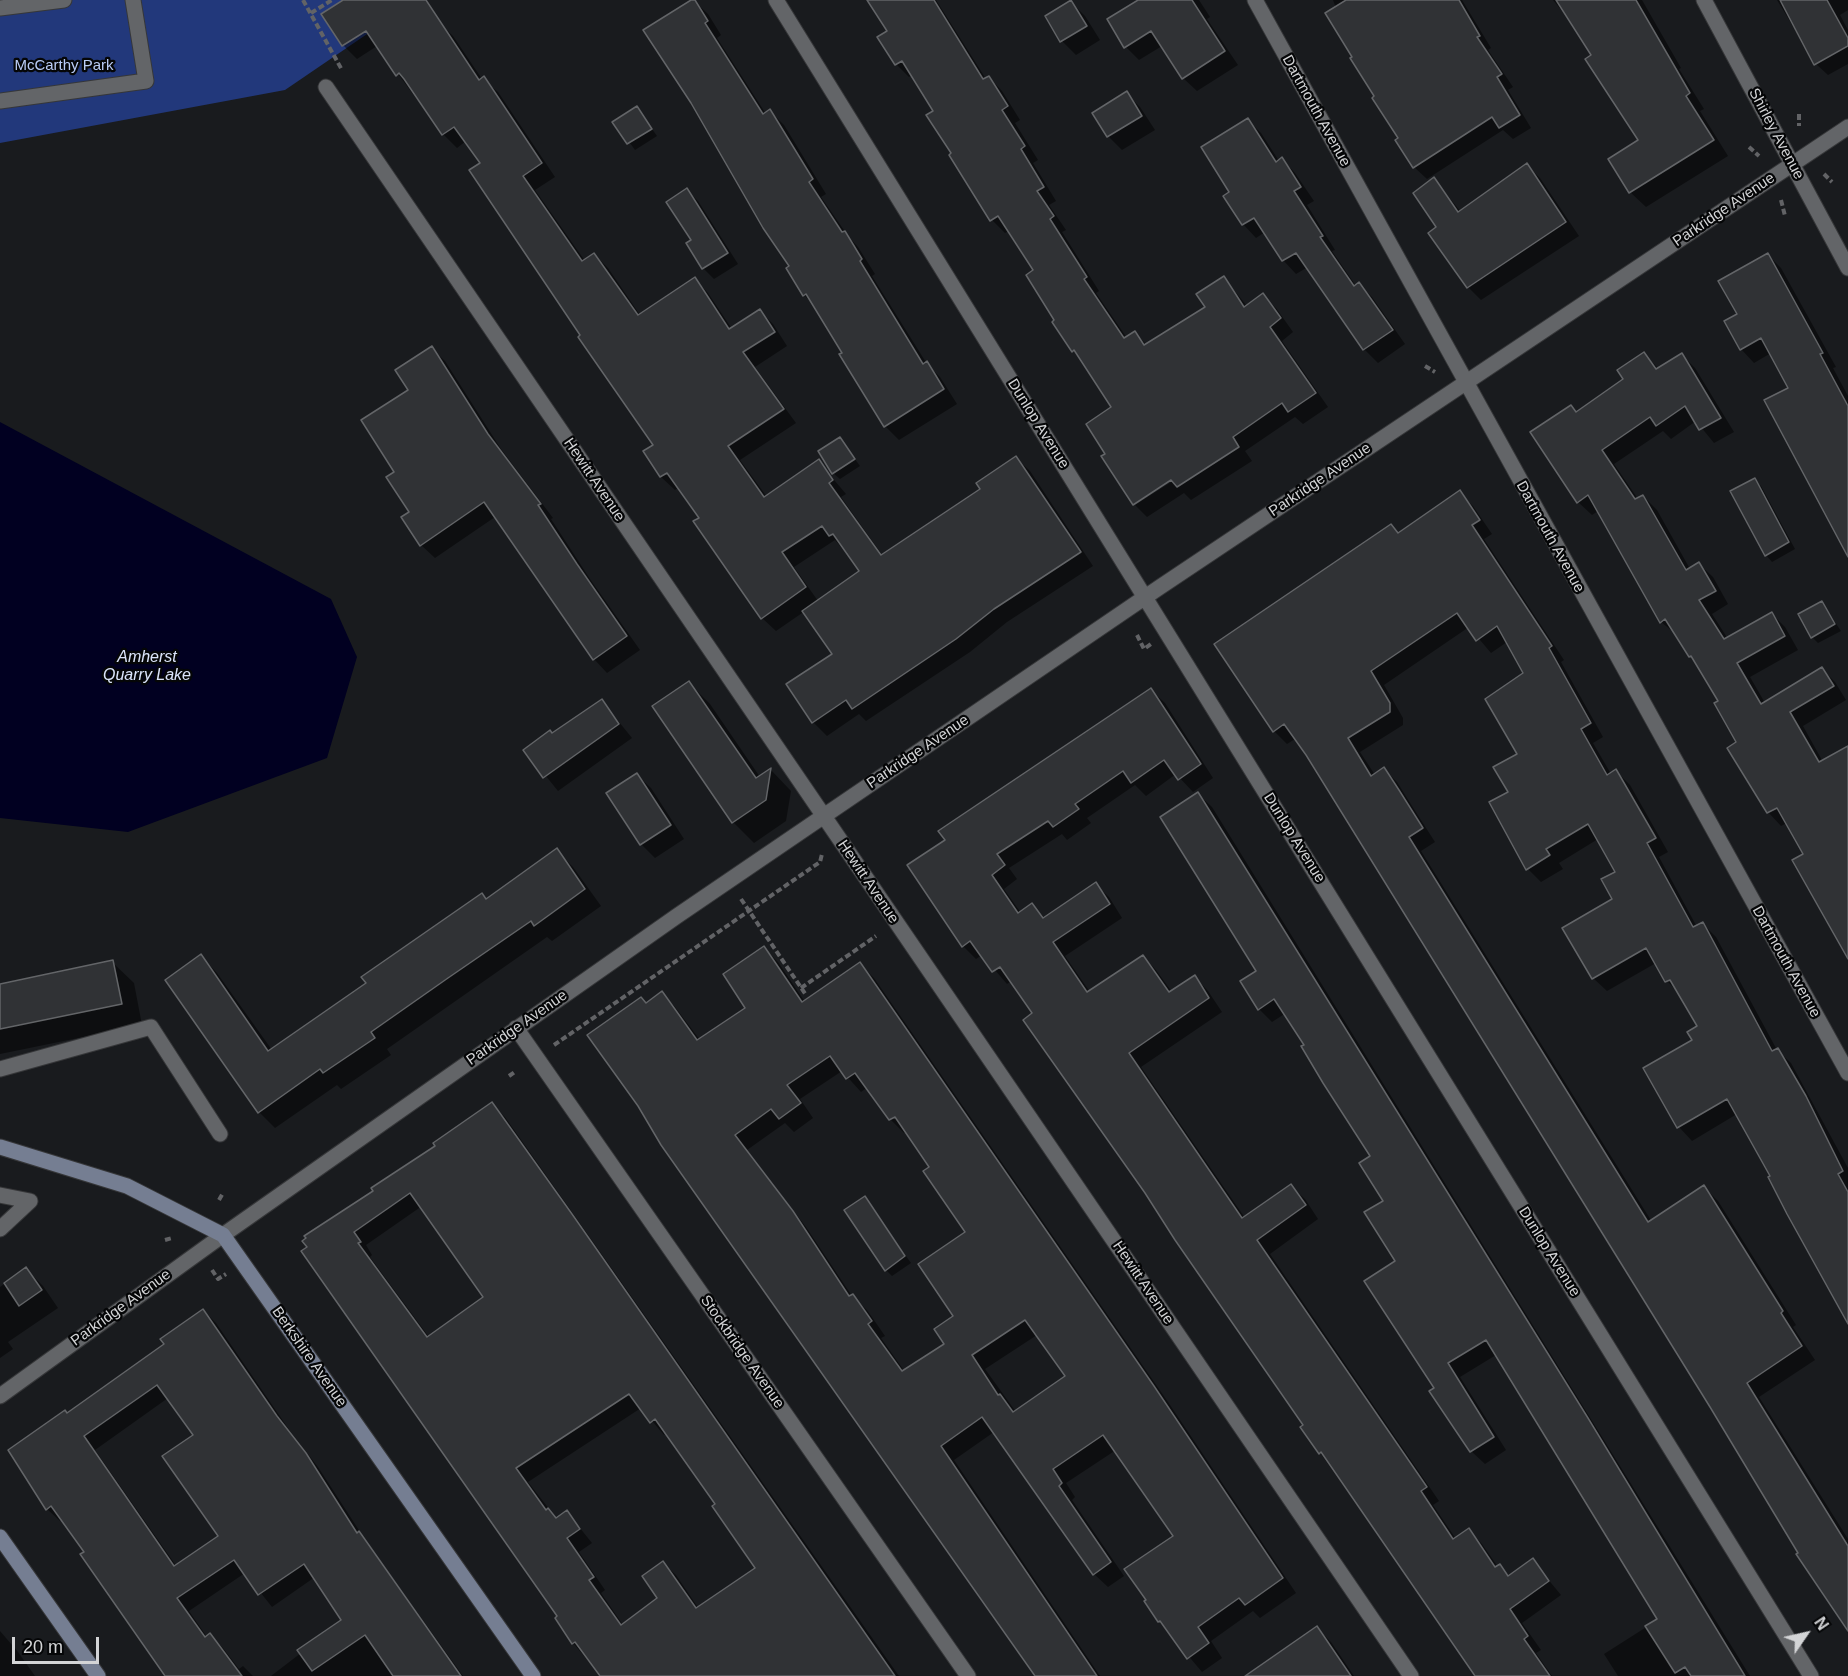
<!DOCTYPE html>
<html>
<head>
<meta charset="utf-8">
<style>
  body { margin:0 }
  #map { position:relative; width:1848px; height:1676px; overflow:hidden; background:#191b1e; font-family:Helvetica,sans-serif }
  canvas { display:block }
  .north { position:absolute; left:1776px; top:1604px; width:60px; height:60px; -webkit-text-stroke:4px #050607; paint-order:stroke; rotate:56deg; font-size:16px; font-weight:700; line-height:24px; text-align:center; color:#d3d4d6 }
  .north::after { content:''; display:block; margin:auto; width:21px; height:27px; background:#d3d4d6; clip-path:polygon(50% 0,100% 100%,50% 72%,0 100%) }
  .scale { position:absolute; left:12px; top:1637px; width:87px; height:27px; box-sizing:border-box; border:3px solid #d3d4d6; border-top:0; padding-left:8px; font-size:18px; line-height:21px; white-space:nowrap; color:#d3d4d6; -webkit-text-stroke:4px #050607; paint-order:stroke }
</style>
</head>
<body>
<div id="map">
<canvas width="1848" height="1676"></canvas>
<div class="north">N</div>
<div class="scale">20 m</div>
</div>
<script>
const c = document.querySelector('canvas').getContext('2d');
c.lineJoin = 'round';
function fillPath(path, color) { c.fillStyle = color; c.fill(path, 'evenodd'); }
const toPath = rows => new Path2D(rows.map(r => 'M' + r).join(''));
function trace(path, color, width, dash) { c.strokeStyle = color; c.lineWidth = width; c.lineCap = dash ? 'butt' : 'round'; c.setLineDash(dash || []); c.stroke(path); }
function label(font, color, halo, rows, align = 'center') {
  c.font = font + ' Helvetica,sans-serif'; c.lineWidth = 4.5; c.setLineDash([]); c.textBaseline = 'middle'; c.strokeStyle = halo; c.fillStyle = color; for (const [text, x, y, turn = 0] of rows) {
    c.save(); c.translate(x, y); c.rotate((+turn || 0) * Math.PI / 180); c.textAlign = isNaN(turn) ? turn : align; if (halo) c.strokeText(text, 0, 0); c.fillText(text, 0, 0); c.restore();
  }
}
fillPath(toPath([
  [0,0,417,0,285,90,0,143]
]), '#22387b');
fillPath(toPath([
  [0,422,331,599,357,657,327,758,128,832,0,818]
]), '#010021');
fillPath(toPath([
  [345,0,415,0,453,36,482,79,498,92,555,177,535,190,585,261,594,254,608,268,640,315,695,279,708,293,732,329,760,311,773,324,787,346,755,367,796,423,740,460,767,497,818,461,846,494,841,497,883,556,982,489,1016,458,1030,471,1093,566,1007,622,970,652,866,721,859,714,827,736,813,722,835,654,805,611,776,631,762,618,679,487,675,490,661,477,645,452,655,445,582,336,482,163,466,141,457,148,443,134,377,46,357,59,343,45],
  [835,540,861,571,818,601,794,567],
  [693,0,708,14,721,35,717,38,766,114,770,111,784,125,826,194,821,197,848,236,858,247,875,274,872,276,927,364,940,377,957,404,899,440,885,426,814,305,804,295,788,268,791,266],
  [869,0,936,0,986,79,989,77,1002,91,1020,120,1015,123,1038,160,1033,163,1056,201,1049,205,1066,230,1062,232,1099,291,1096,293,1127,338,1135,333,1147,345,1207,307,1224,278,1247,306,1262,295,1276,308,1293,332,1282,341,1328,407,1303,424,1295,417,1245,451,1252,461,1191,500,1184,493,1147,517,1135,505,1179,477,1177,474,1134,504,1107,454,1113,408,1054,322,1057,320,1035,271,1009,231,1005,233,992,220,951,155,953,154,935,111,913,75,909,77,896,64,889,31],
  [1139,0,1199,0,1210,17,1207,19,1238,65,1197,91,1183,78,1162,46,1139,60,1126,47],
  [1333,0,1462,0,1491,48,1488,50,1513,87,1508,90,1531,128,1513,139,1503,130,1427,179,1414,167,1397,140,1400,138,1354,57],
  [1553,0,1642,0,1681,68,1679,69,1704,109,1700,111,1728,156,1646,207,1630,192,1610,160,1640,141,1593,56,1572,23],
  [1777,0,1848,0,1848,10,1840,15,1848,30,1848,64,1828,75,1816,64],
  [1071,2,1085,16,1100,40,1076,55,1062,41,1047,17],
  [1126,93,1140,107,1155,130,1122,150,1108,136],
  [637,108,657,136,635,150,615,122],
  [1248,120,1261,133,1279,161,1282,159,1295,173,1314,201,1307,205,1335,250,1332,251,1356,286,1359,284,1372,297,1405,344,1378,363,1364,349,1308,267,1296,274,1283,260,1265,232,1256,238,1243,224,1225,196,1231,193],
  [1527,165,1540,178,1579,236,1481,300,1468,287,1439,227,1434,179,1461,212],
  [687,190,698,201,738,264,714,279,703,268,688,243,693,240],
  [1768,255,1781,268,1836,367,1833,368,1848,396,1848,553,1790,388,1771,353,1754,363,1741,349,1739,314],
  [431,348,445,361,501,449,553,518,551,519,590,579,640,650,607,673,594,659,495,517,435,558,421,545,396,473,410,390],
  [1644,354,1659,369,1682,355,1695,368,1734,432,1714,443,1696,421,1671,439,1663,431,1614,464,1638,499,1643,496,1657,510,1690,569,1699,564,1713,577,1728,604,1712,614,1728,639,1772,614,1785,627,1798,650,1750,677,1765,703,1822,669,1835,682,1846,700,1803,726,1823,762,1848,747,1848,958,1805,855,1787,823,1781,826,1768,812,1720,702,1698,664,1676,634,1661,622,1598,511,1592,515,1578,502,1571,407,1577,413,1625,379],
  [840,439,860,466,840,479,833,473],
  [1754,480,1761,486,1795,549,1772,562,1766,555],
  [1459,492,1473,506,1492,534,1484,539,1564,660,1561,662,1603,737,1593,743,1611,774,1616,771,1630,785,1668,852,1659,857,1697,927,1703,924,1716,937,1777,1050,1791,1063,1848,1168,1848,1319,1737,1114,1692,1141,1679,1127,1645,1069,1694,1041,1699,1027,1681,995,1667,981,1656,963,1607,991,1593,978,1614,900,1617,872,1598,839,1559,863,1563,869,1541,882,1528,869,1510,792,1519,754,1525,674,1507,642,1491,653,1469,627,1384,685,1403,718,1403,725,1360,752,1375,775,1384,769,1397,782,1412,806,1435,842,1421,851,1652,1222,1704,1187,1718,1201,1796,1325,1793,1327,1815,1360,1759,1397,1848,1539,1848,1624,1800,1553,1295,739,1287,744,1274,731,1391,526,1399,534],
  [1822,603,1841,631,1818,643,1812,637],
  [689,683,710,704,760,777,771,770,791,791,786,821,754,843,733,822],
  [1151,690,1165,703,1213,778,1193,792,1176,774,1146,796,1135,785,1087,818,1091,823,1067,840,1062,834,1009,868,1017,879,1004,889,1021,913,1032,905,1045,918,1095,884,1109,897,1122,918,1065,956,1090,992,1143,956,1156,970,1172,992,1195,977,1208,991,1222,1012,1141,1067,1245,1218,1291,1186,1305,1199,1318,1219,1270,1254,1439,1501,1433,1505,1456,1539,1469,1530,1482,1544,1498,1567,1510,1576,1532,1560,1561,1595,1522,1623,1541,1650,1536,1653,1552,1676,1477,1676,1302,1427,1305,1426,1012,981,1007,984,982,955,976,959,963,946,947,840],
  [602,701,632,738,558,791,525,750,553,735],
  [637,775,651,788,684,839,655,858,641,844,608,793],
  [1198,794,1212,807,1750,1676,1618,1676,1604,1654,1659,1619,1496,1355,1460,1377,1506,1450,1485,1464,1471,1451,1436,1388,1397,1261,1373,1156,1286,1013,1272,1022,1259,1009,1258,972],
  [556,850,573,867,601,906,552,941,547,937,387,1049,391,1055,341,1089,337,1085,275,1128,259,1112,201,956,217,973,272,1050,368,984,482,895,487,900],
  [764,948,778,962,805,1002,860,964,874,978,1168,1402,1296,1593,1260,1618,1253,1611,1211,1641,1222,1658,1202,1672,1159,1621,1175,1536,1116,1450,1066,1483,1075,1497,1072,1500,1124,1576,1108,1587,1094,1574,994,1432,954,1460,1100,1676,1037,1676,646,1004,662,993,675,1007,700,1040,747,1008],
  [842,1071,861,1092,868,1087,890,1119,904,1133,907,1132,931,1167,968,1233,955,1317,946,1345,905,1372,881,1338,885,1336,867,1310,852,1296,806,1227,747,1150,785,1123,794,1132,813,1118,800,1099],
  [1037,1335,1067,1377,1016,1412,985,1369],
  [112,962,134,983,142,1025,0,1054,0,985],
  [492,1104,505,1117,899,1676,601,1676,573,1643,559,1616,303,1252,375,1191],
  [422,1206,485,1298,429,1337,370,1257,372,1255,366,1245],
  [641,1408,664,1435,667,1433,717,1504,757,1568,699,1609,676,1575,663,1563,659,1598,623,1625,601,1593,605,1590,579,1552,592,1543,567,1512,557,1519,528,1482],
  [864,1198,911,1263,892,1276,886,1270],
  [26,1269,43,1286,58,1308,8,1342,13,1349,0,1358,0,1287],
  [203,1310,216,1323,290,1431,318,1467,364,1538,463,1676,271,1676,344,1620,315,1577,272,1607,245,1573,189,1611,207,1637,210,1635,223,1648,239,1669,243,1666,253,1676,167,1676,86,1552,62,1520,60,1521,47,1509,67,1415,166,1345],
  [168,1398,195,1436,220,1536,177,1567,95,1450],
  [1317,1628,1331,1642,1354,1676,1269,1676],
  [0,1631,18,1652,35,1676,0,1676]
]), '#0007');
const building = toPath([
  [343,0,426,0,479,80,484,76,542,163,523,176,582,261,594,253,638,315,695,277,729,329,760,309,775,332,743,352,784,409,728,446,764,497,819,459,833,480,829,483,881,555,980,489,976,483,1016,456,1081,552,994,609,956,639,852,709,846,700,812,723,786,684,832,654,802,611,859,571,833,534,829,536,822,526,782,552,806,587,761,619,693,521,699,518,667,473,660,477,643,451,653,445,578,337,580,335,469,170,480,163,454,127,442,135,404,79,399,73,396,76,366,31,342,46,321,14,343,0],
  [691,0,695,0,708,21,705,23,763,114,770,109,813,179,809,182,842,232,845,231,862,259,860,261,923,364,927,361,944,389,884,427,839,354,842,353,806,294,803,296,786,268,789,266,763,228,691,103,643,30,691,0],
  [867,0,934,0,983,79,989,76,1008,106,1002,110,1025,146,1021,149,1044,187,1037,191,1054,216,1050,219,1087,277,1084,279,1124,338,1135,331,1144,345,1205,307,1196,294,1224,276,1244,307,1263,293,1281,318,1270,327,1316,393,1288,412,1282,403,1233,437,1239,447,1177,487,1171,480,1133,505,1101,456,1105,454,1086,424,1111,407,1074,350,1072,352,1052,322,1054,320,1026,275,1033,270,998,216,990,221,949,155,951,153,926,115,933,111,902,61,895,65,877,37,887,31,867,0],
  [1071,0,1087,26,1060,42,1045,16,1071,0],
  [1138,0,1192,0,1225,51,1182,79,1151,31,1124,48,1107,19,1138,0],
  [1346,0,1459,0,1480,36,1477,37,1502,74,1497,77,1520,115,1499,128,1492,117,1413,168,1395,140,1398,138,1372,98,1374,96,1350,58,1352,57,1325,13,1346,0],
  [1556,0,1636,0,1690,93,1686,96,1714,140,1629,193,1608,159,1638,140,1585,59,1591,55,1556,0],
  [1780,0,1827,0,1848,38,1848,46,1814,65,1780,0],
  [1127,91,1142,116,1107,137,1092,113,1127,91],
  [637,106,652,129,627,144,612,122,637,106],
  [1248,118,1276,162,1282,157,1301,187,1294,191,1323,236,1320,237,1354,286,1359,282,1393,330,1363,350,1296,253,1282,261,1254,218,1242,225,1223,196,1229,192,1201,147,1248,118],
  [1527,163,1566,222,1467,288,1428,233,1436,227,1413,193,1434,177,1458,212,1527,163],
  [687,188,728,253,702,269,686,243,691,240,666,202,687,188],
  [1768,253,1823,353,1820,354,1848,406,1848,557,1764,400,1788,388,1761,338,1740,350,1724,321,1737,314,1718,281,1768,253],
  [432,346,488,434,541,504,538,505,577,564,627,636,593,660,484,502,420,546,401,517,409,512,386,477,394,472,361,420,408,390,395,370,432,346],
  [1644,352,1656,369,1682,353,1721,418,1699,430,1685,406,1656,426,1650,417,1602,450,1635,499,1643,495,1686,570,1699,562,1716,591,1699,600,1724,639,1772,612,1785,636,1737,663,1761,704,1822,667,1834,686,1790,712,1819,762,1848,746,1848,959,1792,860,1803,854,1777,808,1767,813,1727,748,1736,742,1714,703,1718,701,1691,656,1689,657,1665,619,1660,623,1588,495,1577,503,1530,432,1571,405,1576,412,1623,379,1617,370,1644,352],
  [840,437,855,459,832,474,818,451,840,437],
  [1755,478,1789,542,1765,556,1730,491,1755,478],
  [1460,490,1480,520,1472,525,1552,646,1549,648,1591,723,1581,729,1607,775,1616,769,1656,838,1647,843,1693,927,1703,922,1772,1051,1778,1048,1806,1096,1843,1171,1838,1174,1848,1192,1848,1324,1787,1214,1768,1177,1770,1176,1727,1099,1677,1128,1643,1068,1692,1040,1687,1032,1697,1026,1670,980,1665,982,1646,948,1592,979,1562,928,1612,899,1601,879,1615,872,1588,824,1546,849,1550,855,1526,870,1489,802,1508,792,1493,767,1517,754,1485,699,1523,673,1497,626,1476,641,1457,613,1371,671,1390,703,1390,712,1348,738,1371,776,1384,767,1399,790,1423,828,1409,837,1648,1222,1704,1185,1783,1311,1781,1313,1802,1346,1747,1383,1848,1546,1848,1631,1796,1554,1798,1553,1710,1407,1306,755,1284,724,1273,732,1214,644,1391,524,1398,533,1460,490],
  [1822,601,1835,624,1811,638,1798,614,1822,601],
  [689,681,756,778,771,768,766,800,732,823,652,706,689,681],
  [1151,688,1201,764,1178,780,1164,760,1131,783,1123,771,1075,804,1079,809,1053,827,1048,821,997,854,1005,865,992,875,1018,913,1032,903,1043,918,1096,882,1110,904,1053,942,1087,992,1143,955,1169,992,1195,975,1209,998,1129,1053,1242,1218,1291,1184,1306,1205,1257,1240,1427,1487,1421,1491,1453,1539,1469,1528,1495,1567,1500,1564,1508,1576,1533,1558,1549,1581,1510,1609,1528,1636,1524,1639,1550,1676,1475,1676,1321,1452,1319,1454,1300,1427,1303,1425,1175,1240,1145,1193,1023,1020,1032,1013,1000,967,992,972,970,941,962,947,907,865,945,840,938,831,1151,688],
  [602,699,619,724,543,778,523,750,550,730,552,733,602,699],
  [637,773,671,825,640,845,606,793,637,773],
  [1198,792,1588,1418,1745,1676,1691,1676,1685,1667,1675,1673,1645,1626,1657,1619,1486,1340,1448,1363,1494,1437,1470,1452,1429,1391,1434,1388,1364,1281,1395,1261,1364,1212,1383,1201,1359,1163,1370,1156,1323,1083,1301,1046,1304,1045,1274,999,1258,1010,1240,981,1256,971,1160,817,1198,792],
  [557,848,585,889,534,926,531,921,448,978,371,1032,375,1038,323,1073,320,1069,258,1113,165,980,201,954,268,1051,366,983,361,977,482,893,486,899,557,848],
  [764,946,802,1002,860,962,1154,1386,1283,1578,1245,1605,1239,1598,1198,1627,1209,1643,1187,1659,1160,1621,1158,1622,1144,1601,1146,1600,1124,1569,1173,1536,1103,1435,1053,1469,1062,1483,1059,1486,1111,1562,1093,1575,982,1417,941,1446,1097,1676,1035,1676,661,1145,638,1106,587,1035,641,997,646,1003,662,991,697,1040,745,1008,723,974,764,946],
  [830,1056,846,1079,855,1073,889,1120,895,1117,929,1167,923,1171,965,1232,918,1264,953,1316,934,1329,944,1344,902,1371,868,1324,872,1321,853,1294,849,1296,793,1211,735,1135,771,1109,779,1119,801,1103,787,1085,830,1056],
  [1025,1320,1065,1376,1013,1412,1000,1394,998,1395,972,1355,1025,1320],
  [113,960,122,1004,0,1029,0,984,113,960],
  [492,1102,572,1214,895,1676,600,1676,575,1642,572,1644,555,1618,557,1616,301,1251,307,1247,302,1241,306,1238,304,1236,373,1191,371,1188,435,1146,433,1143,492,1102],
  [410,1193,483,1297,427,1337,358,1243,361,1242,354,1232,410,1193],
  [629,1394,650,1423,655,1419,715,1504,712,1506,755,1568,696,1608,663,1561,642,1576,657,1598,621,1625,589,1580,594,1577,567,1538,580,1529,567,1510,556,1518,548,1508,546,1510,516,1468,629,1394],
  [865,1196,905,1256,885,1271,844,1210,865,1196],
  [26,1267,42,1290,19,1306,4,1283,26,1267],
  [203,1309,277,1416,306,1453,357,1533,359,1531,461,1676,393,1676,365,1635,312,1671,297,1650,341,1620,304,1564,258,1595,234,1560,177,1598,205,1637,210,1633,242,1676,165,1676,80,1554,84,1552,51,1506,46,1510,8,1450,65,1410,67,1413,164,1344,160,1339,203,1309],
  [157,1385,193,1435,162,1456,218,1536,174,1566,84,1436,157,1385],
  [1317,1626,1351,1676,1245,1676,1317,1626]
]);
fillPath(building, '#303235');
trace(building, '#636568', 1.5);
const lane = toPath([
  [0,8,64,0],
  [0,101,146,81,133,0],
  [0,1069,151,1027,220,1134],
  [0,1195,30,1201,0,1229]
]);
const street = toPath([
  [776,0,1811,1676],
  [1255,0,1848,1073],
  [1704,0,1848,268],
  [326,87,1411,1676],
  [516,1028,968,1676],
  [0,1396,223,1235,677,916,1160,587,1848,127]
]);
const secondary = toPath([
  [0,1147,127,1186,223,1235,533,1676],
  [0,1537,98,1676]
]);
trace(lane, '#363739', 17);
trace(street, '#363739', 17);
trace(secondary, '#363739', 17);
trace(toPath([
  [303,0,342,70],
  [311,13,332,0],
  [1799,114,1799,126],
  [1749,147,1759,156],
  [1824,174,1832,182],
  [1781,200,1785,216],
  [1425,366,1435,372],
  [1137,635,1144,649,1151,644],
  [741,899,806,995],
  [801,988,876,936],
  [554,1045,820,862,822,854],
  [509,1076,516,1071],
  [219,1200,223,1193],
  [165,1240,172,1238],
  [212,1270,218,1279,226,1274]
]), '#626366', 4, [6, 3]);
trace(lane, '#636568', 15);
trace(street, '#636568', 15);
trace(secondary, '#757e92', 15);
label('15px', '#baccf6', '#050607', [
  ["McCarthy Park",64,66]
]);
label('15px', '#d3d4d6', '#050607', [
  ["Dartmouth Avenue",1316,111,61],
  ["Shirley Avenue",1776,134,62],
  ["Parkridge Avenue",1724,210,-34],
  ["Dunlop Avenue",1038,424,58],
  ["Hewitt Avenue",594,480,56],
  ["Parkridge Avenue",1320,480,-34],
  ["Dartmouth Avenue",1550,537,61],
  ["Parkridge Avenue",918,752,-34],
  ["Dunlop Avenue",1294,838,58],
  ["Hewitt Avenue",868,882,56],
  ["Dartmouth Avenue",1786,962,61],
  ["Parkridge Avenue",517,1028,-35],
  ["Dunlop Avenue",1549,1252,58],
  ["Hewitt Avenue",1143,1283,56],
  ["Parkridge Avenue",121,1308,-36],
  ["Stockbridge Avenue",742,1352,55],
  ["Berkshire Avenue",309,1357,55]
]);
label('italic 16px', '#dbe4fa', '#050607', [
  ["Amherst",147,658],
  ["Quarry Lake",147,676]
]);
</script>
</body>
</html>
